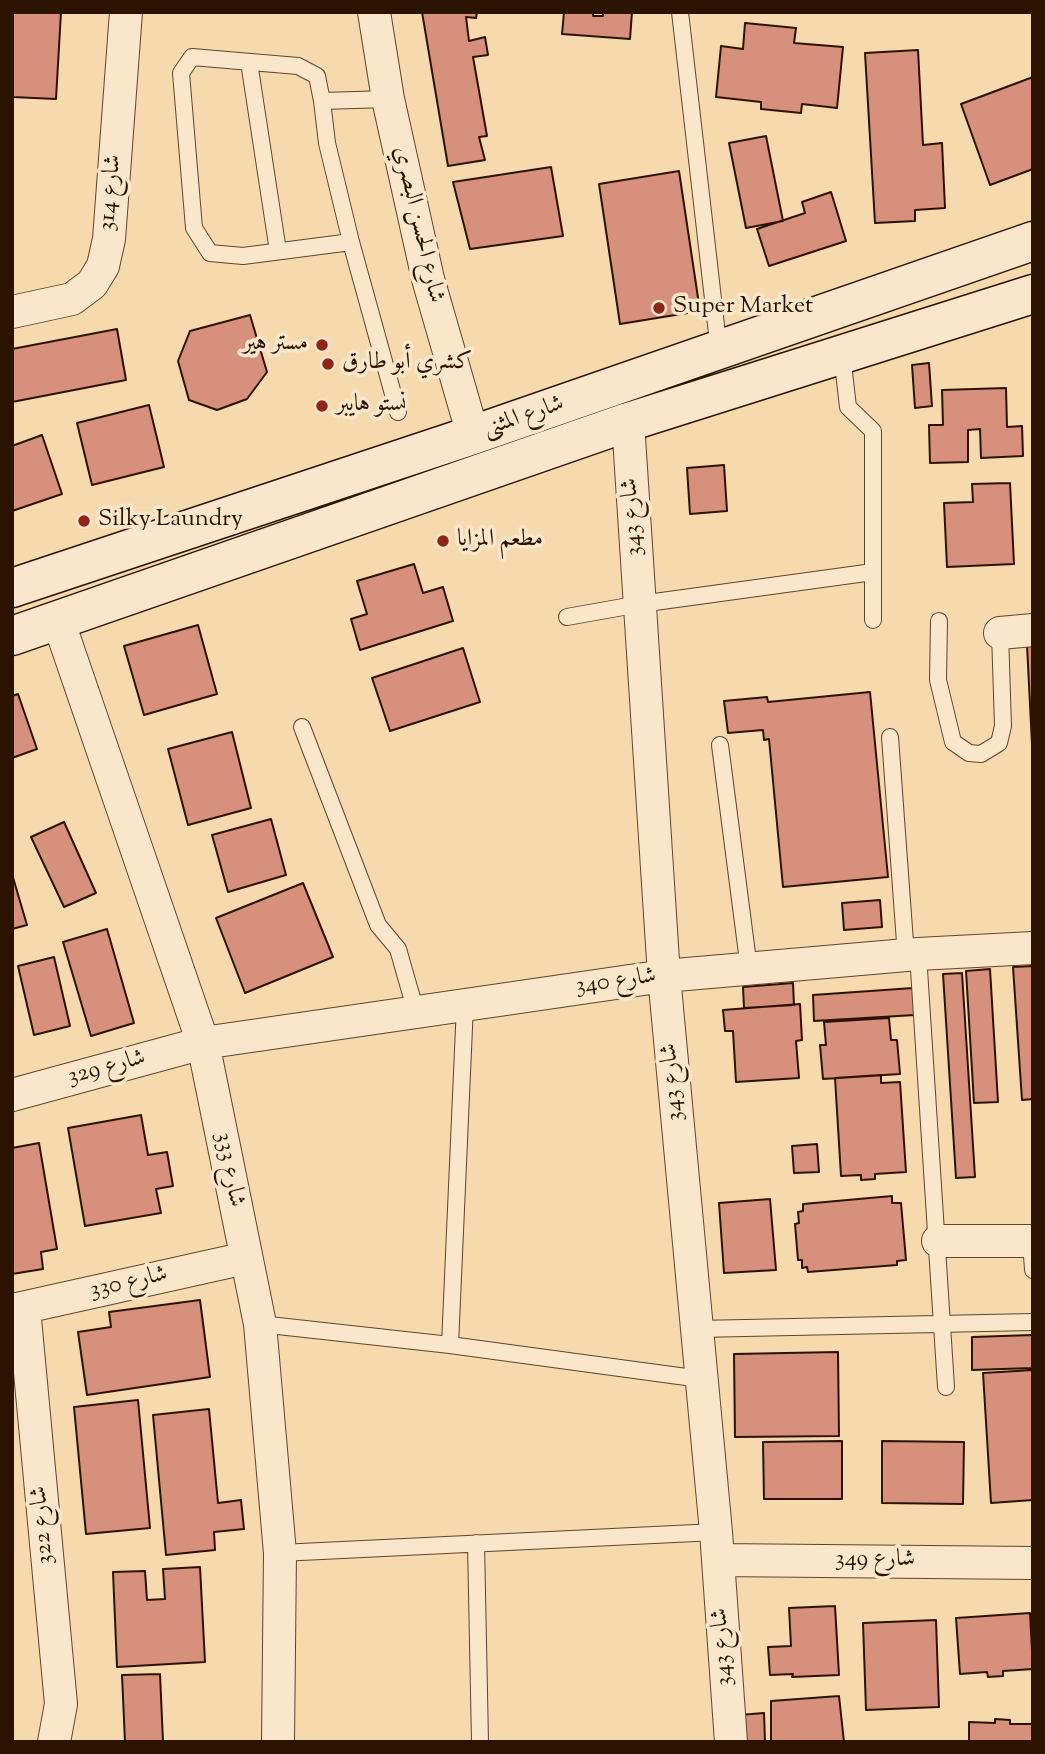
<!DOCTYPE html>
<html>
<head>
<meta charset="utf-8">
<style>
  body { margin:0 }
  #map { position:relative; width:1045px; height:1754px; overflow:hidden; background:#f7d9ae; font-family:"Sorts Mill Goudy",serif }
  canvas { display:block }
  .frame { position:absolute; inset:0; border:14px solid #2c1300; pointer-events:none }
</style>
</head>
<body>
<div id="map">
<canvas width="1045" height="1754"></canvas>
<div class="frame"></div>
</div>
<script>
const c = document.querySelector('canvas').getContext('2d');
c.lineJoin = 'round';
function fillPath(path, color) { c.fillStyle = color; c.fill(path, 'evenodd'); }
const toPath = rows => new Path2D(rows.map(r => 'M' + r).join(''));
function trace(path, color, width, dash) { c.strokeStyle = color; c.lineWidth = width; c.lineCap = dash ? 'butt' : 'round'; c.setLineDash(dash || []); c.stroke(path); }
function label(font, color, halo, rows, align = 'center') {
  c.font = font + ' "Sorts Mill Goudy",Amiri,serif'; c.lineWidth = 7; c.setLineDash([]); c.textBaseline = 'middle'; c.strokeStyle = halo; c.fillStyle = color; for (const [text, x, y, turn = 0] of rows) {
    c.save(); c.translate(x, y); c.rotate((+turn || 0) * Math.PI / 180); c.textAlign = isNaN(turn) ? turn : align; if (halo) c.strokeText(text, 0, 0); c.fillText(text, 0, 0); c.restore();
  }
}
const building = toPath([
  [12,12,61,12,56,99,12,97,12,12],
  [422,12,477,12,476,18,466,17,469,41,485,37,488,55,473,57,487,136,479,137,485,160,448,166,422,12],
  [564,12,593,12,593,16,603,16,603,12,632,12,630,39,562,34,564,12],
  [745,23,796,28,794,43,843,47,837,108,802,104,801,113,761,109,761,102,716,97,721,46,743,49,745,23],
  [918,50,923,145,942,143,945,208,915,210,915,221,875,223,865,53,918,50],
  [1033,77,1033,169,990,185,961,104,1033,77],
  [766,136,783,221,746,228,729,143,766,136],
  [551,167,563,236,470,249,453,182,551,167],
  [679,171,700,311,620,324,599,184,679,171],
  [831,192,846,241,769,266,757,229,805,213,802,202,831,192],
  [250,315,267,372,247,399,217,410,189,400,178,361,190,331,250,315],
  [117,329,126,380,12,402,12,349,117,329],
  [929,363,932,406,915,408,912,365,929,363],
  [1006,388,1007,427,1022,426,1023,456,981,458,980,429,968,430,968,462,930,463,929,425,943,425,942,390,1006,388],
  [149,405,164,467,92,485,77,423,149,405],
  [42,435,62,494,12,511,12,446,42,435],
  [724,465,727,511,690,514,687,468,724,465],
  [1010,483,1014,564,947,567,944,503,973,502,972,484,1010,483],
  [414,564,423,593,443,587,453,621,360,650,351,619,367,614,357,581,414,564],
  [198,625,217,694,144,715,124,646,198,625],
  [1027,645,1033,645,1033,744,1032,744,1027,645],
  [463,648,480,702,390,731,372,678,463,648],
  [870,692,888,877,783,887,769,739,764,740,763,730,728,733,724,701,767,697,768,702,870,692],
  [18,694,37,749,12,758,12,696,18,694],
  [232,732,251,808,188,825,168,749,232,732],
  [271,819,286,875,228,892,212,835,271,819],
  [64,822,96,893,64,907,31,837,64,822],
  [12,874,27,925,12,929,12,874],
  [303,883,333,957,245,993,216,918,303,883],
  [880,900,882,927,844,930,842,903,880,900],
  [107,929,134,1023,91,1036,63,942,107,929],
  [54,957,70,1026,34,1035,18,966,54,957],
  [1033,966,1033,1099,1022,1100,1013,967,1033,966],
  [990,969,998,1102,974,1103,966,971,990,969],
  [962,973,975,1177,956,1178,943,974,962,973],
  [793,983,794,1005,744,1008,743,987,793,983],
  [913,988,915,1015,814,1021,813,995,913,988],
  [800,1004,802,1040,796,1041,799,1078,736,1082,733,1031,725,1031,723,1010,800,1004],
  [889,1018,891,1040,897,1040,900,1074,823,1079,820,1045,826,1045,824,1022,889,1018],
  [881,1075,881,1083,900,1082,906,1172,875,1174,875,1179,861,1180,861,1175,841,1176,835,1078,881,1075],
  [141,1115,148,1155,167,1152,173,1186,156,1189,161,1213,85,1226,68,1128,141,1115],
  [39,1143,57,1249,41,1252,43,1269,12,1274,12,1148,39,1143],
  [817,1144,819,1172,794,1173,792,1146,817,1144],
  [892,1196,892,1203,901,1203,906,1260,897,1261,897,1265,808,1272,807,1267,802,1268,802,1260,798,1260,795,1224,799,1223,798,1212,803,1211,803,1204,892,1196],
  [770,1199,776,1270,724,1273,719,1203,770,1199],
  [200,1300,210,1377,87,1395,78,1332,111,1327,109,1312,200,1300],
  [1033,1335,1033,1368,972,1370,972,1337,1033,1335],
  [838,1352,839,1436,735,1437,734,1354,838,1352],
  [1033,1370,1033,1500,991,1503,983,1373,1033,1370],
  [138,1400,150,1528,86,1534,74,1407,138,1400],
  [209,1409,218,1503,241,1500,244,1529,214,1532,215,1550,166,1555,153,1415,209,1409],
  [842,1441,842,1499,764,1499,763,1442,842,1441],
  [882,1441,964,1442,963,1504,882,1503,882,1441],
  [200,1567,205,1662,117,1667,113,1572,145,1571,147,1600,165,1599,163,1569,200,1567],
  [835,1606,839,1675,792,1677,793,1674,770,1675,768,1647,791,1646,789,1608,835,1606],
  [1030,1613,1033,1669,1003,1671,1003,1676,988,1677,987,1672,960,1674,956,1618,1030,1613],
  [936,1620,939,1707,866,1710,863,1623,936,1620],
  [160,1674,163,1742,125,1742,122,1675,160,1674],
  [839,1696,844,1742,771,1742,771,1701,839,1696],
  [764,1713,765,1742,741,1742,739,1715,764,1713],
  [995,1719,1010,1720,1010,1724,1033,1724,1033,1742,969,1742,969,1722,995,1723,995,1719]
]);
fillPath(building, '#d7907c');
trace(building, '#2c1300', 2);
const lane = toPath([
  [680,12,719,351],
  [249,62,278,251],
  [388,99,322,101,327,143,351,242,398,412],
  [322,101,317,76,298,66,192,57,181,73,194,228,210,253,243,256,351,242],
  [842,355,848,407,873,431,873,620],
  [567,617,640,604,873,572],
  [939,621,938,680,953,742,969,753,981,754,999,743,1003,726,1000,633],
  [302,727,378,925,398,949,416,1012],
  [890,737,906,956],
  [720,745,749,969],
  [918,954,946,1387],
  [1031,1241,1033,1270],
  [260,1324,450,1345,701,1379],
  [697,1329,1033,1322],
  [450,1345,465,1005],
  [476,1543,480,1742],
  [280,1553,716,1532]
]);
const street = toPath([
  [374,12,388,99,428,279,473,435],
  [12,312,72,299,92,284,103,266,109,239,126,12],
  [628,422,664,976,716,1532,731,1742],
  [58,620,203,1043,260,1324,280,1553,278,1742],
  [1000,633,1033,630],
  [12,1095,203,1043,465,1005,664,976,918,954,1033,948],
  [938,1241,1033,1241],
  [24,1308,61,1704,54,1742],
  [12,1310,246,1258],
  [718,1560,1033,1563]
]);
const secondary = toPath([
  [12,588,473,435,1033,241],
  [12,636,628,422,1033,294]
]);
trace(lane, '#5f442c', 18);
trace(street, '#5f442c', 34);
trace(secondary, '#2c1300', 41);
trace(lane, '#fae6ca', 16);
trace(street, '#fae6ca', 32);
trace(secondary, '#fae6ca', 38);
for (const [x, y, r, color] of [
  [659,308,7,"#8f2418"],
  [322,345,7,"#8f2418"],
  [328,364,7,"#8f2418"],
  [322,406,7,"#8f2418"],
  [84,521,7,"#8f2418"],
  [443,541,7,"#8f2418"]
]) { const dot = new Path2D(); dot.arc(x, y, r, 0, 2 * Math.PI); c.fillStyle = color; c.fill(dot); trace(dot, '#fae6ca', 2.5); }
label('24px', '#2c1300', '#fae6ca', [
  ["شارع 314",112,193,-85],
  ["شارع الحسن البصري",417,225,77],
  ["شارع المثنى",524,418,-19],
  ["شارع 343",634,517,-94],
  ["شارع 340",616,983,-8],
  ["شارع 329",107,1069,-15],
  ["شارع 343",674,1082,-95],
  ["شارع 333",228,1170,79],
  ["شارع 330",129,1284,-13],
  ["شارع 322",44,1525,-95],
  ["شارع 349",875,1561],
  ["شارع 343",724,1647,-94]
]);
label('24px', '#2c1300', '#fae6ca', [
  ["Super Market",673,308],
  ["مستر هير",308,345,"right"],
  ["كشري أبو طارق",342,364],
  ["نستو هايبر",336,406],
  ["Silky Laundry",98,521],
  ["مطعم المزايا",457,541]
], 'left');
</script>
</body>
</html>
